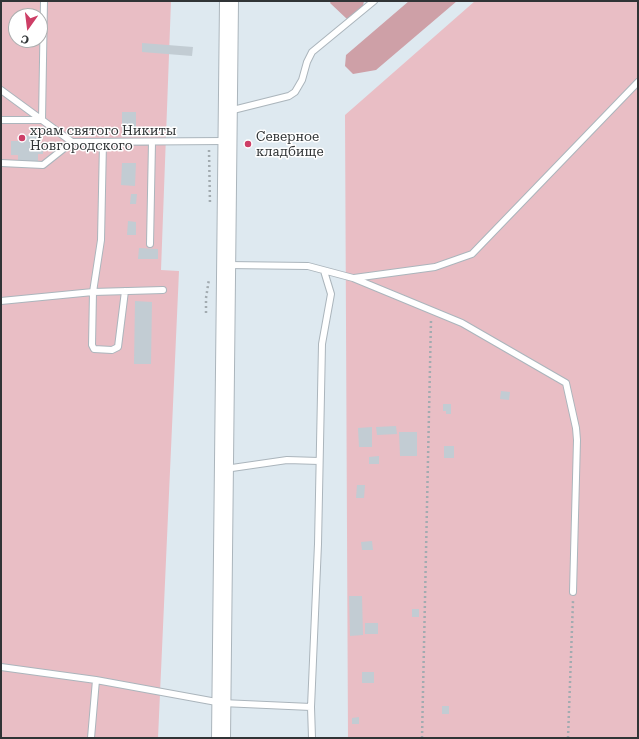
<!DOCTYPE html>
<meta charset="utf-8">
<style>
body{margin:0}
#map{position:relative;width:639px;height:739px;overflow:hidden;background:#dee9f0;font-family:"Roboto Serif",serif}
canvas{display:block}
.frame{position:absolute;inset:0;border:2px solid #303436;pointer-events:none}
.north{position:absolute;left:8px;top:8px;width:40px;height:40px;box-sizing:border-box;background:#fff;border:1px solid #acaeaf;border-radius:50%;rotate:194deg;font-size:11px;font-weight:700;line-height:16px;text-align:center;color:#303436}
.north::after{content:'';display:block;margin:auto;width:14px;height:18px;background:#cd3e66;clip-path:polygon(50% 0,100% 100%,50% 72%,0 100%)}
</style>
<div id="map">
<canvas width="639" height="739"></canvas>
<div class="frame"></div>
<div class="north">С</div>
</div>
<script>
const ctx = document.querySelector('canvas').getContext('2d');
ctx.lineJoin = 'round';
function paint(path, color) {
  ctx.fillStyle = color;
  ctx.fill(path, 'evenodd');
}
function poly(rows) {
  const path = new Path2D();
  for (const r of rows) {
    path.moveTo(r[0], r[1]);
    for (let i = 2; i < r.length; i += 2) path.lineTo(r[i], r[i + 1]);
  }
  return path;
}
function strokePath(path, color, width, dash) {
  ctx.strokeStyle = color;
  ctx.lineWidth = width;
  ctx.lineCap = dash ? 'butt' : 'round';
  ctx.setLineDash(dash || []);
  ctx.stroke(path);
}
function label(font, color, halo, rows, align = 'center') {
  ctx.font = font + ' "Roboto Serif",serif';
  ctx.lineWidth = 3;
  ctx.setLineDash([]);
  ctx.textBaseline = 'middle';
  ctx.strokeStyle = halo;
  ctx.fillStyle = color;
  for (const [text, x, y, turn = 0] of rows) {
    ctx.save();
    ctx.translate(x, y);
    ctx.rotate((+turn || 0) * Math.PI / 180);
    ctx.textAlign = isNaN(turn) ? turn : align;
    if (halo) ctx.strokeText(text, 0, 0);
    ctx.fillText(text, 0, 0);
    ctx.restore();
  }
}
paint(poly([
 [1,1,171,1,161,270,179,271,158,738,1,738],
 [16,16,40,16,40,40,16,40],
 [475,1,638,1,638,738,348,738,345,115]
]), '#e9bec5');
paint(poly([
 [331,1,364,1,361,16,348,20,330,3],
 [409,1,457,1,376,70,353,74,345,66,346,55]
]), '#cea0a7');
paint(poly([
 [142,43,193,47,192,56,142,52],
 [122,112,136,112,136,136,122,137],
 [18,135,39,136,39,146,43,146,43,154,38,154,38,163,18,162,18,155,11,155,11,141,18,141],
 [122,163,136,163,135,186,121,185],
 [131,194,137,194,136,204,130,204],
 [128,221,136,222,136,235,127,235],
 [139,248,158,249,158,259,138,259],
 [135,301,152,302,151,364,134,364],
 [501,391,510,392,509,400,500,399],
 [443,404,451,404,451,414,446,414,446,411,443,411],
 [396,426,397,434,377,435,376,427],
 [372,427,372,447,359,447,358,428],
 [399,432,417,432,417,456,400,456],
 [444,446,454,446,454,458,444,458],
 [379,456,379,464,369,464,369,457],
 [357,485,365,485,364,498,356,498],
 [372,541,373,550,362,550,361,542],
 [349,596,362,596,363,635,350,636],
 [412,609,419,609,419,617,412,617],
 [365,623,378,623,378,634,365,634],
 [362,672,374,672,374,683,362,683],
 [442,706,449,706,449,714,442,714],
 [359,717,359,724,352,724,352,718]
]), '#c2ccd3');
const service = poly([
 [1,90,42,120],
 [229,111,289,96,295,92,302,80,307,62,312,52,374,1],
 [1,120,42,120,72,142,225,141],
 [42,120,44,1],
 [103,142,101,240,93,292,92,345,94,349,112,350,118,347,125,291],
 [1,163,43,165,72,142],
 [150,244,152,142],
 [227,265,308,266,353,278,462,323,566,383,576,428,577,440,573,592],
 [354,278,435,267,472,254,638,82],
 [1,301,93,292,163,290],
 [225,469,287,460,319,461],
 [1,667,96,680,222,703,311,707],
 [91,738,96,680],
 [312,738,311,707,318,544,322,344,331,294,324,271]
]);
const secondary = poly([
 [221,738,229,1]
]);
strokePath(service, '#abb5bc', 8);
strokePath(secondary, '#abb5bc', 20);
strokePath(poly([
 [209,150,210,205],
 [206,313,206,298,209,279],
 [422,738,431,320],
 [568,738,573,601]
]), '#a2abb0', 2.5, [2, 3]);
strokePath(service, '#fff', 6);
strokePath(secondary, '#fff', 18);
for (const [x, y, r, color] of [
 [22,138,4,"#cd3e66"],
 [248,144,4,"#cd3e66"]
]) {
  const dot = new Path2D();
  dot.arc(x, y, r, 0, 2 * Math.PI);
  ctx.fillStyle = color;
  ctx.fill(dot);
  strokePath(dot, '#fff', 1.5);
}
label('13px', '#303436', '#fff', [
 ["храм святого Никиты",30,131],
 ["Новгородского",30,146],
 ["Северное",256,137],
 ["кладбище",256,152]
], 'left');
</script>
